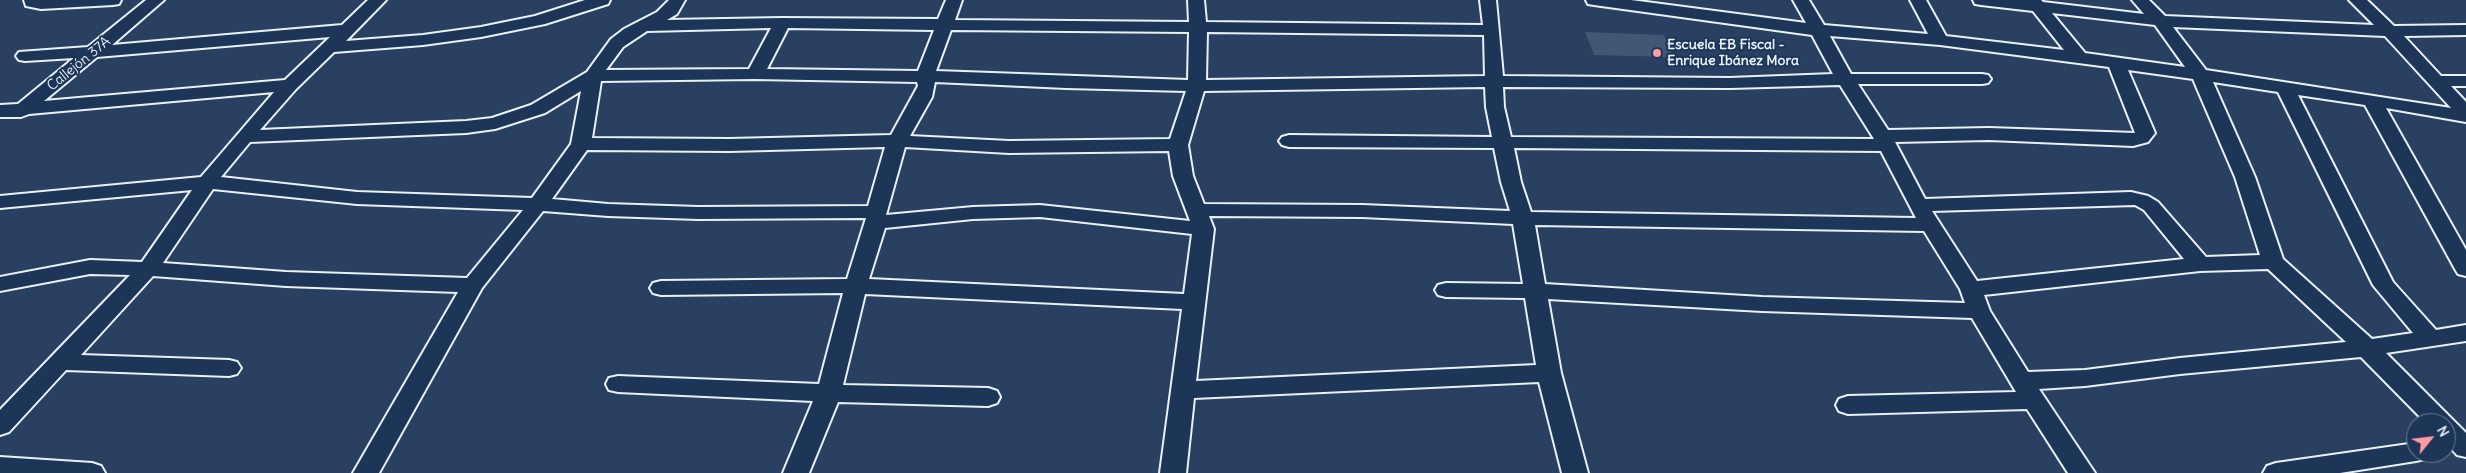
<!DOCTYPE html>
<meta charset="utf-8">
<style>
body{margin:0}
#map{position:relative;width:2466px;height:473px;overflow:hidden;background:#294061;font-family:Delius,sans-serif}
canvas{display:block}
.north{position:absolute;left:2406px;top:413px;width:50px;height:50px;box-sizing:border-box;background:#1d3557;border:1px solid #6e8097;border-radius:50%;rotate:61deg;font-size:14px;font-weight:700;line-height:20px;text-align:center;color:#e8f1f8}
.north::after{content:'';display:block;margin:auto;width:18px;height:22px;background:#ff9aa2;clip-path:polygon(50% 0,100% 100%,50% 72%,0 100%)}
</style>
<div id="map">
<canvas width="2466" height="473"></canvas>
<div class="north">N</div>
</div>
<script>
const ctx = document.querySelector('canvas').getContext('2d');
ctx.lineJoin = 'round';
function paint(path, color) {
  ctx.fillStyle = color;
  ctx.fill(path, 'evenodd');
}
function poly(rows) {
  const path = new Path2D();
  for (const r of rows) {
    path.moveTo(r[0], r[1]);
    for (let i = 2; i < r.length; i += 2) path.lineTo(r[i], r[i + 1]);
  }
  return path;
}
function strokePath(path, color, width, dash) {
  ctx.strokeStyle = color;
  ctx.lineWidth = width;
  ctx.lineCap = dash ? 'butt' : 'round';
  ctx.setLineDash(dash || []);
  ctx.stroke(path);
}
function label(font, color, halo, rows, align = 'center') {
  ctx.font = font + ' Delius,sans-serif';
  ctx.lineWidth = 4;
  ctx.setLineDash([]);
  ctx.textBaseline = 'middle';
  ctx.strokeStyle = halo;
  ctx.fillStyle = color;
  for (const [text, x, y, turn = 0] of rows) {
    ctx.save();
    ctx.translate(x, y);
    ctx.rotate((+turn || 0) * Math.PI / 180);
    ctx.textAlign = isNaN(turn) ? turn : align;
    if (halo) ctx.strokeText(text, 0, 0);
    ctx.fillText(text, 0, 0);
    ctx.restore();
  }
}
paint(poly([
 [1585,32,1664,35,1673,57,1594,55]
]), '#415774');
const street = poly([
 [24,0,121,0,119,4,113,5,41,9,26,6,24,0],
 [146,0,164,0,112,45,342,25,368,0,386,0,346,41,423,35,481,27,535,16,585,0,610,0,608,4,545,24,481,37,423,45,334,52,296,89,260,130,466,121,492,118,531,105,587,72,611,39,624,29,657,12,669,0,685,0,677,14,667,20,782,18,938,19,946,0,962,0,955,20,1189,22,1188,0,1204,0,1206,22,1483,25,1480,0,1496,0,1503,76,1730,78,1833,74,1812,35,1594,5,1588,4,1586,0,1631,0,1806,23,1793,0,1809,0,1824,25,1928,34,1910,0,1926,0,1946,36,2064,50,2033,11,1981,5,1975,4,1973,0,2041,0,2043,2,2144,14,2132,0,2149,0,2165,16,2374,25,2349,0,2367,0,2394,26,2466,25,2466,35,2404,36,2441,76,2466,76,2466,86,2451,86,2466,102,2466,122,2386,108,2466,250,2466,276,2458,274,2455,269,2365,105,2298,95,2393,282,2436,330,2466,325,2466,341,2386,353,2466,433,2466,457,2457,455,2446,443,2446,423,2426,423,2361,357,2180,374,2085,386,2039,389,2095,473,2068,473,2027,409,1848,414,1839,411,1836,405,1839,399,1848,396,2016,392,1972,318,1762,311,1548,299,1561,373,1588,473,1562,473,1539,382,1194,398,1186,473,1160,473,1182,309,865,294,843,385,988,388,997,391,1000,397,997,403,988,406,838,402,809,473,783,473,813,401,618,392,609,390,606,384,609,378,618,376,819,384,843,293,661,295,653,293,650,288,653,283,661,281,847,279,866,218,698,219,608,216,543,211,482,288,379,473,353,473,458,292,286,286,153,276,81,355,229,360,237,362,241,368,237,374,229,376,66,370,9,432,0,435,0,410,130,275,90,274,0,291,0,277,90,260,142,262,192,190,0,208,0,196,201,177,274,92,29,114,21,117,0,117,0,105,18,104,74,58,25,61,19,60,16,56,19,52,88,47,146,0],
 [2052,13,2155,25,2185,67,2085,53,2052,13],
 [2173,27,2385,36,2451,108,2206,70,2173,27],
 [771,28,749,69,606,70,623,47,647,31,771,28],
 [788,28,934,30,918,71,767,69,788,28],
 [951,30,1189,32,1188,80,936,71,951,30],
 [1207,32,1484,35,1485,76,1206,80,1207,32],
 [1830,36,1940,45,2109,67,2135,133,1989,128,1888,130,1858,84,1982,84,1988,83,1991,79,1988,75,1982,74,1851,74,1830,36],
 [330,37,285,80,44,101,97,57,330,37],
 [2128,70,2193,79,2235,177,2260,255,2206,257,2158,202,2148,196,2131,192,1925,199,1895,142,1989,140,2133,146,2148,142,2155,133,2128,70],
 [755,79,917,82,918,86,891,135,730,139,592,138,601,81,755,79],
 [935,82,1066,88,1186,91,1170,139,1009,141,910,136,932,97,935,82],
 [2213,82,2278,92,2373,285,2413,333,2372,339,2283,259,2255,177,2213,82],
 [1840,85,1874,139,1511,137,1504,107,1503,87,1730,88,1840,85],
 [1485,87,1486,107,1492,137,1289,135,1282,137,1279,141,1282,145,1289,147,1494,148,1501,182,1510,211,1362,205,1204,204,1193,176,1188,145,1204,91,1485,87],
 [581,91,571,144,532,198,357,192,221,177,250,142,466,133,495,129,545,113,581,91],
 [885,147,868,206,698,207,608,204,552,199,587,150,730,151,885,147],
 [905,147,1009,153,1169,151,1173,176,1190,221,1040,205,973,207,886,215,905,147],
 [1514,148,1881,151,1916,218,1531,212,1521,182,1514,148],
 [213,189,357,204,523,210,467,278,286,272,163,263,213,189],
 [2135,205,2144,210,2184,259,1977,281,1932,211,2135,205],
 [1209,216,1362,217,1513,224,1523,284,1446,283,1438,285,1435,290,1438,295,1446,297,1525,298,1536,365,1196,381,1214,229,1209,216],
 [1040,217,1192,234,1184,294,869,279,885,228,973,219,1040,217],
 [1535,225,1924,231,1960,289,1965,303,1762,297,1545,284,1535,225],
 [2268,269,2346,342,2180,358,2085,370,2028,372,1990,311,1984,295,2200,271,2268,269],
 [2416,443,2416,453,2428,453,2425,459,2416,461,2340,473,2263,473,2267,466,2276,463,2416,443],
 [0,457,92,463,101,466,105,473,0,473,0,457]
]);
strokePath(street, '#e8f1f8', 4);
paint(street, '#1d3557');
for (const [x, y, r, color] of [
 [1657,53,5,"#ff9aa2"]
]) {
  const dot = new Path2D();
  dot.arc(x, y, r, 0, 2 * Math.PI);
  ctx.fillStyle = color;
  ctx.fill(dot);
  strokePath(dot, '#1d3557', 2);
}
label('bold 14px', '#e8f1f8', '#1d3557', [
 ["Escuela EB Fiscal -",1667,45],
 ["Enrique Ibánez Mora",1667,61]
], 'left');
label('14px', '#e8f1f8', '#1d3557', [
 ["Callejón 37A",79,64,-39]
]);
</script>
